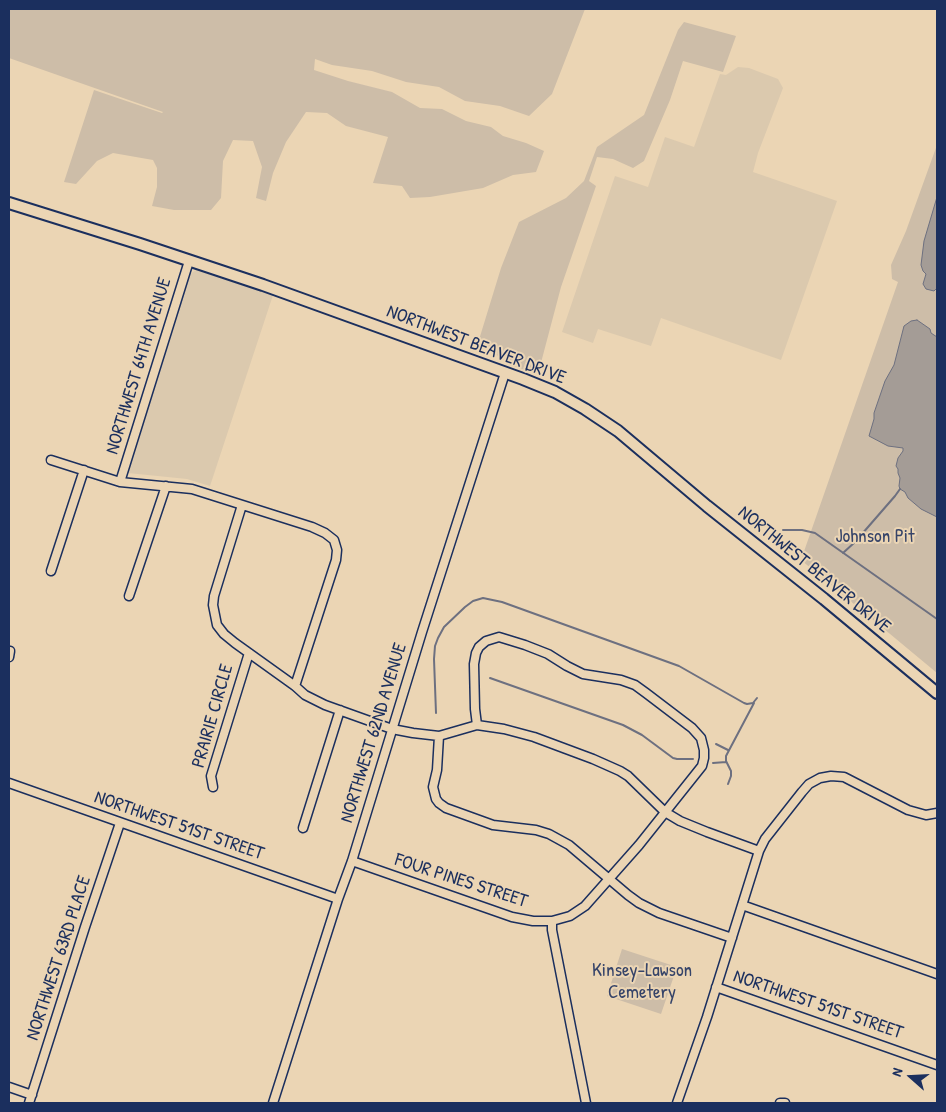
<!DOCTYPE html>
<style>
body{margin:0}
#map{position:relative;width:946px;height:1112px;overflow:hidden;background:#ebd5b4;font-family:"Patrick Hand",sans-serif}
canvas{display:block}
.frame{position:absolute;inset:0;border:10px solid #1b2f5e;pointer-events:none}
.north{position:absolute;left:886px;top:1052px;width:50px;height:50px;-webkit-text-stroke:4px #ebd5b4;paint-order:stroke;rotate:289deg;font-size:14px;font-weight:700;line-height:20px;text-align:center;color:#1b2f5e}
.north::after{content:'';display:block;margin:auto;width:18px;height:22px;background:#1b2f5e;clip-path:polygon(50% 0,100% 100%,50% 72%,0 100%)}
</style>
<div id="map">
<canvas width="946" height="1112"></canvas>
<div class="frame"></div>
<div class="north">N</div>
</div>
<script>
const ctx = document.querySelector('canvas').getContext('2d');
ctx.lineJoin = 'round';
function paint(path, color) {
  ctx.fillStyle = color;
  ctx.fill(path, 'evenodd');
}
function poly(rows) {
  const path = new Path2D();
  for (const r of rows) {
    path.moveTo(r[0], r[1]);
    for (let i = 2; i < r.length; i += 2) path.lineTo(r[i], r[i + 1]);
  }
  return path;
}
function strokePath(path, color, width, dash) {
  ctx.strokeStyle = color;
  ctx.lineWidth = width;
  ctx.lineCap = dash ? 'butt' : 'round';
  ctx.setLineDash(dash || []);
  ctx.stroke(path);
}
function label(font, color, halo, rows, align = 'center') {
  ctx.font = font + ' "Patrick Hand",sans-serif';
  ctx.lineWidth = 4;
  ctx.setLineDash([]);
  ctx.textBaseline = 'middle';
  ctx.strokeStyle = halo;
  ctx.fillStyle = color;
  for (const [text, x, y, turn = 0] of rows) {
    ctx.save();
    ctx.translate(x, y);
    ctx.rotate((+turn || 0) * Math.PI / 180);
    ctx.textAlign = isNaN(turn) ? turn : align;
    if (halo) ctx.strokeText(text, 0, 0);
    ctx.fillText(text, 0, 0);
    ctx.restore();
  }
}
paint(poly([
 [738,67,749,68,778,79,783,88,758,153,753,172,837,201,781,360,661,318,651,346,598,329,593,343,562,332,615,176,648,187,665,137,694,147,720,74,726,75],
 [196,270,273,295,210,486,187,479,128,473,190,274]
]), '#dbc9ae');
paint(poly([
 [9,9,585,9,552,94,529,116,500,106,465,101,439,87,406,82,372,71,332,65,315,59,314,70,348,81,392,92,420,108,442,109,466,121,491,127,503,136,526,143,544,151,536,172,513,175,483,188,430,197,410,198,402,186,373,183,388,137,346,126,327,113,306,112,286,142,273,173,266,201,256,198,262,167,253,141,233,140,223,161,221,198,211,210,174,210,152,206,157,187,157,168,153,160,113,153,97,161,76,184,64,182,94,90,147,108,162,113,163,112,9,58],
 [684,22,736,36,723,72,683,61,670,100,644,161,633,168,613,159,597,157,589,181,596,186,561,287,538,374,510,365,490,350,478,343,501,268,519,222,566,198,584,181,597,147,644,115,678,30],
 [937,145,937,673,801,560,898,282,892,279,891,265,906,231],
 [622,949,677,967,661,1014,607,996]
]), '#cdbda8');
const water = poly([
 [937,197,937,288,934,291,926,289,923,284,926,274,923,271,921,265,924,241,937,197],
 [917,320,930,329,931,333,937,337,937,517,921,509,908,498,905,492,900,489,899,486,900,478,898,473,898,469,896,466,898,458,903,451,903,448,888,446,869,436,874,419,874,413,885,381,894,365,904,326,911,321,917,320]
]);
paint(water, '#a49c96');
strokePath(water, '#6d7080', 1);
strokePath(poly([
 [783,530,802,530,815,533,937,619],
 [843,553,855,542,895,496,900,489],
 [490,678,623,725,642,735,673,758,677,759,693,759],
 [436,713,434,659,435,646,438,638,444,627,465,607,473,601,483,598,502,602,679,666,744,703,747,704,753,703,757,698],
 [716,744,728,750],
 [713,763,726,762],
 [728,784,731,776,731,771,726,761,726,756,754,703]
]), '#6d7080', 2);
const minor = poly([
 [51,460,120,482,192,489,312,527,325,533,334,540,337,550,336,560,295,686],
 [120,482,189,261],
 [242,505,214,596,213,605,217,625,224,634,235,643,295,686,305,695,325,705,392,729,413,733,439,736,477,725,504,729,534,737,593,759,620,771,628,776,665,812,680,821,707,832,759,851],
 [51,571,84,470],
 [129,596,166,486],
 [9,657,10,651],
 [439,736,437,770,433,787,436,799,439,803,446,808,493,825,536,830,549,834,569,845,628,895,639,903,659,913,732,938],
 [9,783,338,899],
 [213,787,211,776,249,653],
 [303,828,340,710],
 [352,861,512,917,533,921,552,921,570,916,585,906,639,845,702,766,704,758,704,750,701,738,692,728,646,693,635,685,621,680,583,674,567,666,548,654,525,645,499,637,486,641,479,647,476,653,474,664,475,709,477,725],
 [742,905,937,974],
 [552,921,552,930,586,1103],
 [716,987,937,1065],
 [9,1087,32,1095],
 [29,1103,85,927,120,823],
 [273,1103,338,899,352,861,422,632,505,373],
 [677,1103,707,1017,759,851,765,839,802,792,809,784,820,778,831,776,844,777,908,810,926,815,937,813],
 [780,1103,785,1103]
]);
const major = poly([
 [9,203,140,244,263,285,523,379,555,392,585,409,618,431,707,506,824,599,937,693]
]);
strokePath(minor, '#1b2f5e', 11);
strokePath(major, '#1b2f5e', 14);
strokePath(minor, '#ebd5b4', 8);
strokePath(major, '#ebd5b4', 10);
label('19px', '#1b2f5e', '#ebd5b4', [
 ["NORTHWEST BEAVER DRIVE",476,345,21],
 ["NORTHWEST 64TH AVENUE",139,366,-73],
 ["NORTHWEST BEAVER DRIVE",814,570,39],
 ["PRAIRIE CIRCLE",213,716,-74],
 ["NORTHWEST 62ND AVENUE",374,733,-73],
 ["NORTHWEST 51ST STREET",179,826,19],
 ["FOUR PINES STREET",461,881,18],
 ["NORTHWEST 63RD PLACE",59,958,-72],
 ["NORTHWEST 51ST STREET",818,1005,19]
]);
label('19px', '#364469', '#ebd5b4', [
 ["Johnson Pit",875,537],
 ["Kinsey-Lawson",642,971],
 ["Cemetery",642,993]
]);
</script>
